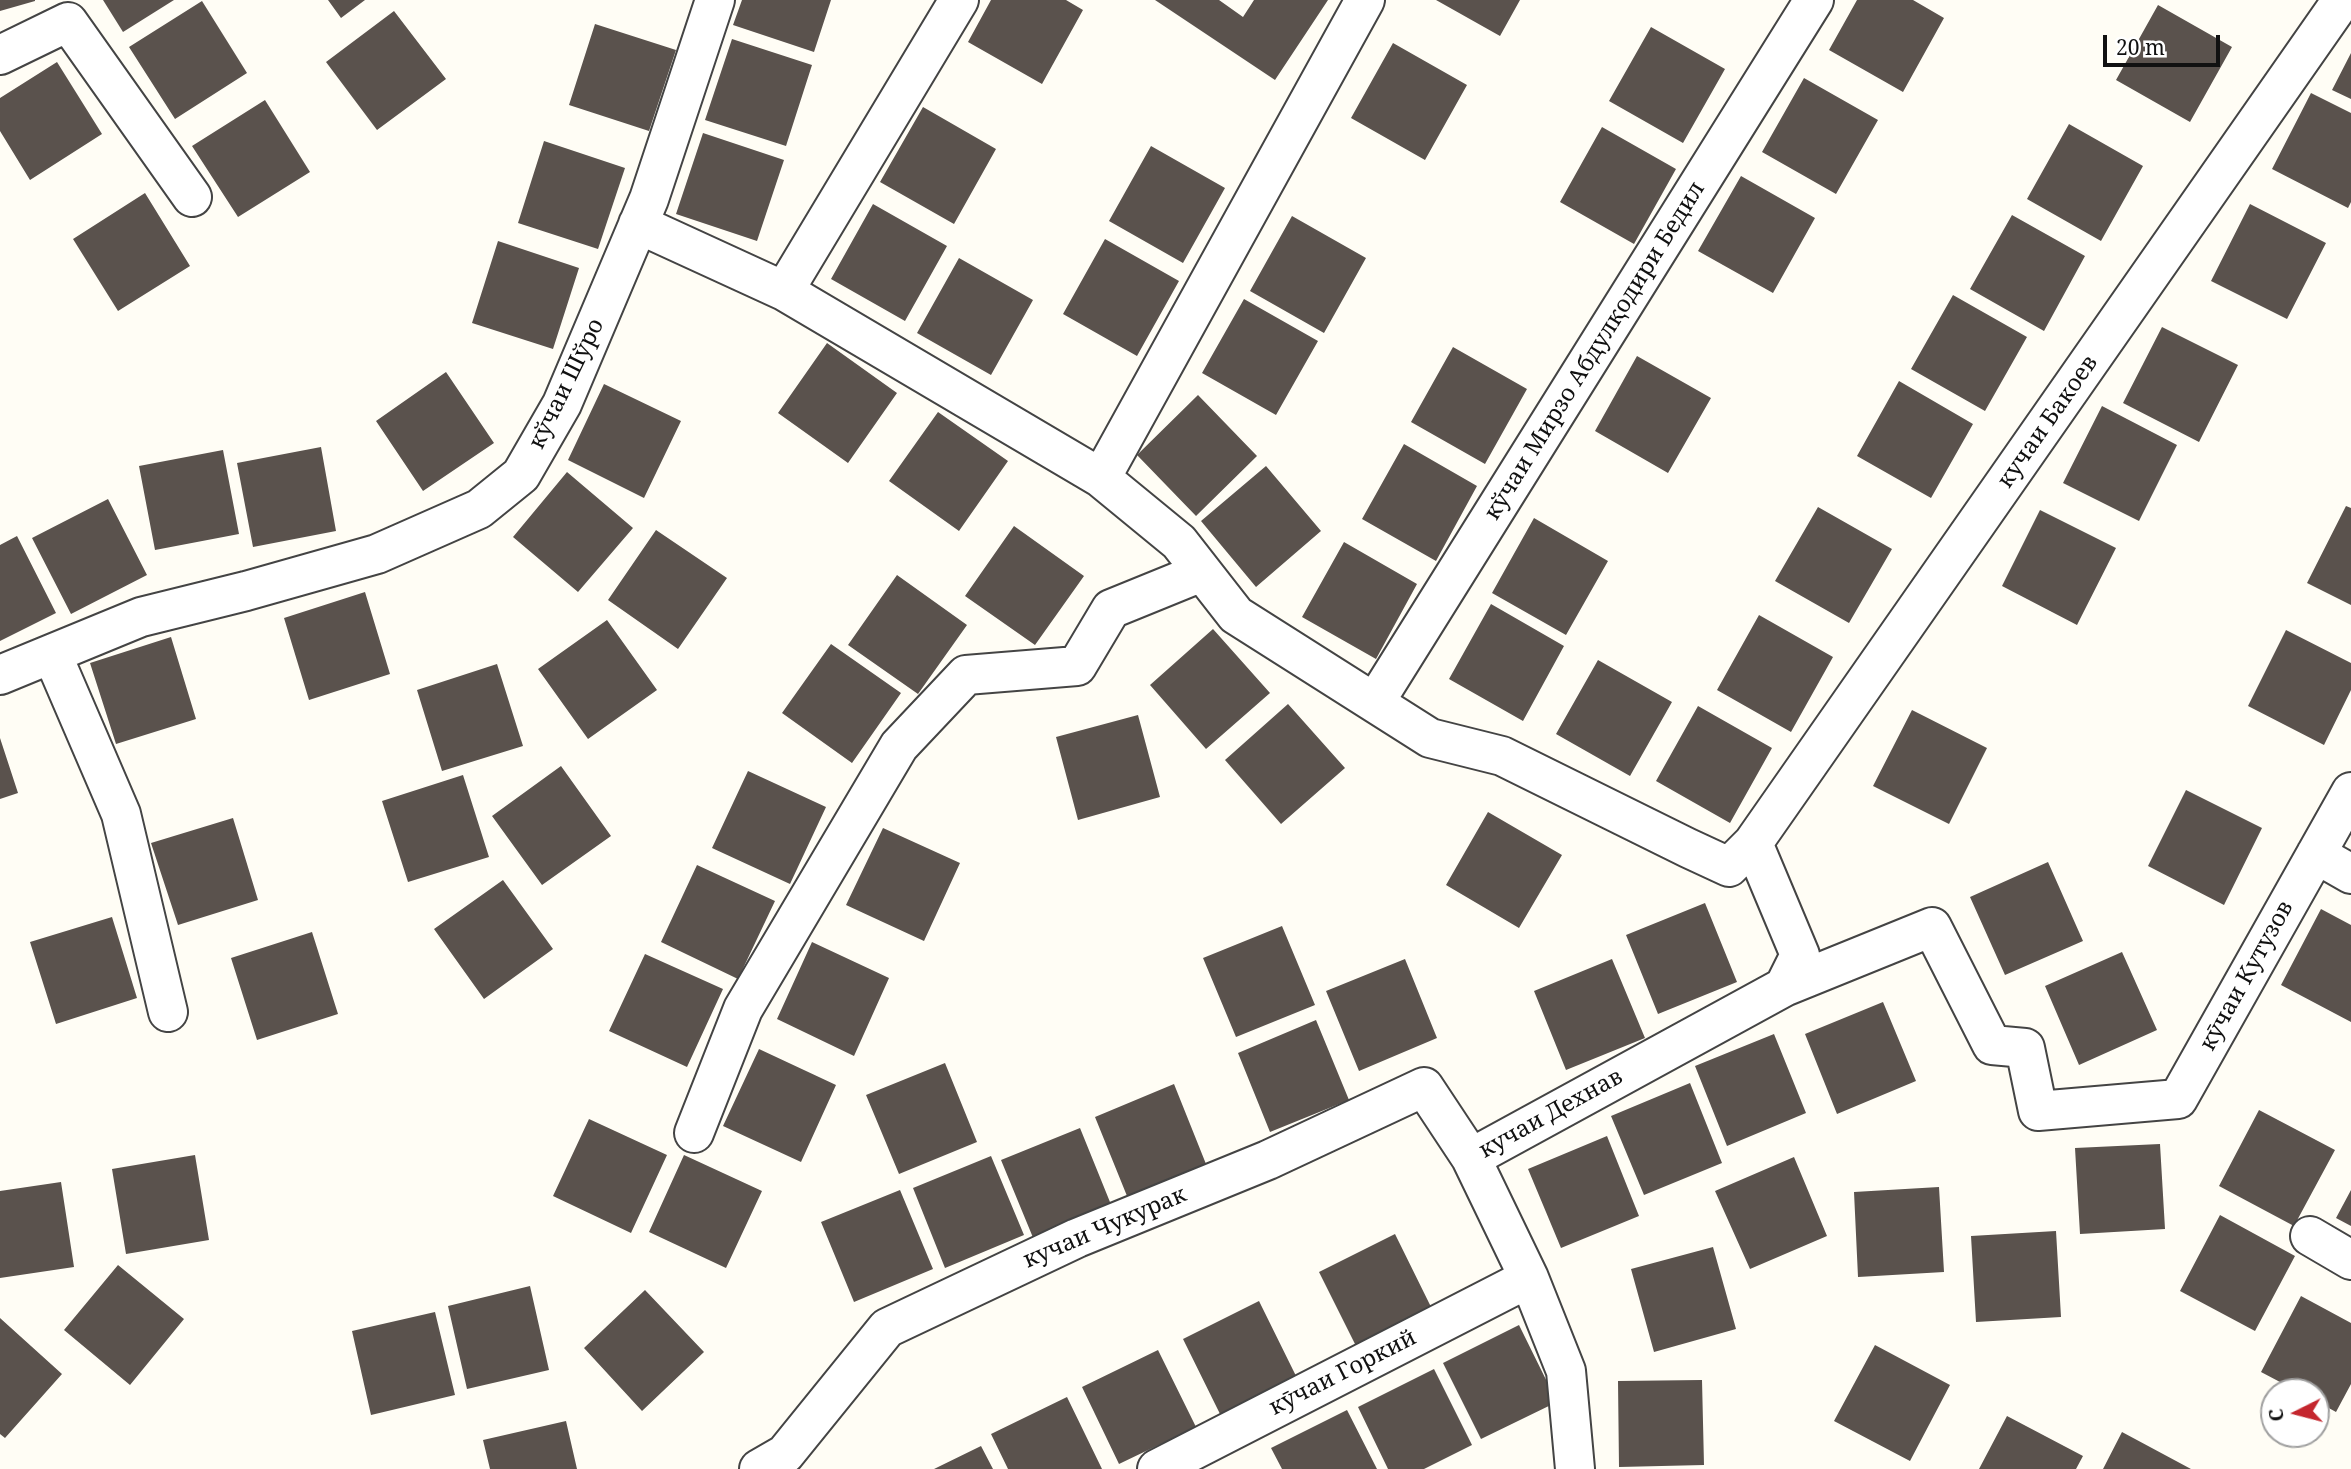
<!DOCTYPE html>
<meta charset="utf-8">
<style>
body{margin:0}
#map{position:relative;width:2351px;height:1469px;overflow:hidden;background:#fffdf5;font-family:"Noto Serif",serif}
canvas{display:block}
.north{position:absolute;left:2260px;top:1378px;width:70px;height:70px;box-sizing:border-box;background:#fff;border:2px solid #a0a0a0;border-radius:50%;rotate:264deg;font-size:19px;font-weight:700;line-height:28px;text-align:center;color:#111}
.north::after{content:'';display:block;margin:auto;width:24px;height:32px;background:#c4262e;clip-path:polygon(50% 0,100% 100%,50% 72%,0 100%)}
.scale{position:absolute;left:2103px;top:35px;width:117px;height:32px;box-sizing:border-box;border:4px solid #111;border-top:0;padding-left:9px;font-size:21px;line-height:24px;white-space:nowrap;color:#111;-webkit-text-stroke:5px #fff;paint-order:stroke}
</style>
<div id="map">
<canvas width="2351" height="1469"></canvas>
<div class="north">С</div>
<div class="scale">20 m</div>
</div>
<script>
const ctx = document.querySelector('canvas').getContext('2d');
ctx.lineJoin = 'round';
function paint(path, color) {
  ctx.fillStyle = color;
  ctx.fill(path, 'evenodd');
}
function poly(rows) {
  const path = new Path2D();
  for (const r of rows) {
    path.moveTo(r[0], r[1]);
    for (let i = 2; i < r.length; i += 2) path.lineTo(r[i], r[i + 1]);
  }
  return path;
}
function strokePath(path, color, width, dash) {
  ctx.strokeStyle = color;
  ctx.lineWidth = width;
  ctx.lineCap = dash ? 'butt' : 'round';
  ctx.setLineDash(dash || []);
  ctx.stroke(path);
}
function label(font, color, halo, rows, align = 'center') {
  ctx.font = font + ' "Noto Serif",serif';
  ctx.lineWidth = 7;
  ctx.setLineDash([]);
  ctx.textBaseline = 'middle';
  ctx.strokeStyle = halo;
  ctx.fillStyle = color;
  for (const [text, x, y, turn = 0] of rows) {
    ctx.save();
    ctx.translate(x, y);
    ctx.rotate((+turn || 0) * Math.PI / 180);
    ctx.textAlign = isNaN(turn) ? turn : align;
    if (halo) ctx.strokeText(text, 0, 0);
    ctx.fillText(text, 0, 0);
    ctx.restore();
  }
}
paint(poly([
 [0,0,35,0,35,1,0,11],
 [103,0,174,0,123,32],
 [328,0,365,0,341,18],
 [742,0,831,0,814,52,733,25],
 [991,0,1066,0,1083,10,1042,84,968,42],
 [1155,0,1219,0,1243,17,1254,0,1328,0,1275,80],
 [1436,0,1520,0,1500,36],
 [1857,0,1913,0,1944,18,1903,92,1829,50],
 [202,1,247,73,175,119,129,47],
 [2158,5,2232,47,2190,122,2116,80],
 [394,11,446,79,377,130,326,62],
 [595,24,676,50,649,131,569,105],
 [1651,27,1725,69,1683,143,1609,101],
 [732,39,812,65,786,146,705,120],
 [1393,43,1467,85,1425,160,1351,118],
 [2351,53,2351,99,2332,90],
 [57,62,102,134,30,180,0,131,0,98],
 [1804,78,1878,120,1836,194,1762,152],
 [2311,93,2351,113,2351,202,2348,208,2272,169],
 [265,100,310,172,238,217,192,146],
 [923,107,996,149,954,224,880,182],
 [2069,124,2143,166,2101,241,2027,199],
 [1602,127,1676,169,1634,244,1560,202],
 [703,133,784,160,757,241,676,214],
 [544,141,625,168,598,249,518,223],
 [1151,146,1225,188,1183,263,1109,221],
 [1741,176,1815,218,1773,293,1698,251],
 [145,193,190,266,118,311,73,239],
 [873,204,947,246,905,321,831,279],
 [2250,204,2326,243,2287,319,2211,281],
 [2012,215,2085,256,2044,331,1970,289],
 [1292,216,1366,258,1324,333,1250,291],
 [1105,239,1179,281,1137,356,1063,314],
 [498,241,579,268,553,349,472,323],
 [959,258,1033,300,991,375,917,333],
 [1953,295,2027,337,1985,411,1911,369],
 [1244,299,1318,341,1276,415,1202,373],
 [2162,327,2238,365,2199,442,2123,403],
 [827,343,897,393,848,463,778,413],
 [1453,347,1527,389,1485,464,1411,422],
 [1637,356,1711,398,1668,473,1595,431],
 [446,372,494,443,423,491,376,421],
 [1899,381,1973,424,1931,498,1857,456],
 [604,384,681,421,644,498,568,460],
 [1198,395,1257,456,1196,516,1137,455],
 [2102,406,2177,445,2139,521,2063,483],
 [938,412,1008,461,959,531,889,481],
 [1404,444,1477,486,1436,561,1362,519],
 [321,447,336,531,253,547,237,463],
 [223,450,239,534,155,550,139,466],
 [1266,466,1321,531,1256,587,1201,521],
 [567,472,633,528,578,592,513,537],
 [108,499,147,575,71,614,32,538],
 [2346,506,2351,508,2351,605,2307,583],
 [1818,507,1892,549,1849,623,1775,581],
 [2040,510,2116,548,2077,625,2002,586],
 [1534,518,1608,561,1566,635,1492,593],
 [1014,526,1084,576,1035,645,965,596],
 [656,530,727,578,678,649,608,600],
 [17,536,56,613,0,641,0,545],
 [1344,542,1417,584,1376,659,1302,617],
 [897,575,967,625,918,694,848,645],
 [365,592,390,674,309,700,284,618],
 [1491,604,1564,646,1523,721,1449,679],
 [1759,615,1833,657,1791,732,1717,690],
 [607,620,657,690,588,739,538,669],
 [1213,629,1270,693,1206,749,1150,685],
 [2286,630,2351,663,2351,690,2324,745,2248,706],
 [171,637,196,719,116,744,90,663],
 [831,644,901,693,852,763,782,713],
 [1598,660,1672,702,1630,776,1556,734],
 [497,664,523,746,442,771,417,690],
 [1288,704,1345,768,1281,824,1225,760],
 [1698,706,1772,748,1730,823,1656,781],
 [1912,710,1987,748,1949,824,1873,786],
 [1138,715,1160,797,1078,820,1056,737],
 [0,738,18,793,0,799],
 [561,766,611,836,542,885,492,816],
 [748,771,826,807,790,884,712,848],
 [463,775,489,857,408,882,382,801],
 [2186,790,2262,828,2224,905,2148,866],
 [1488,812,1562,855,1519,928,1446,885],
 [233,818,258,900,178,925,151,843],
 [883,828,960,863,924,941,846,905],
 [2048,862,2083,941,2005,975,1970,897],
 [697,865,775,901,738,979,661,942],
 [503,880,553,949,484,999,434,929],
 [1705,903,1737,982,1658,1014,1626,935],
 [2321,909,2351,925,2351,1022,2281,985],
 [112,917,137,998,56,1024,30,942],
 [1282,926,1315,1005,1236,1037,1203,958],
 [312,932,338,1014,257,1040,231,958],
 [812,942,889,978,854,1056,777,1019],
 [2122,952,2157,1030,2079,1065,2045,986],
 [645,954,723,989,687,1067,609,1031],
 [1405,959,1437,1038,1359,1071,1326,991],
 [1612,959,1645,1038,1566,1070,1534,991],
 [1883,1002,1916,1081,1837,1114,1805,1034],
 [1316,1020,1349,1100,1270,1132,1238,1053],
 [1774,1034,1806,1113,1727,1146,1695,1066],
 [759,1049,836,1085,801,1162,723,1126],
 [945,1063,977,1142,899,1174,866,1095],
 [1690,1083,1722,1163,1644,1195,1611,1116],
 [1174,1084,1206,1164,1127,1196,1095,1117],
 [2259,1110,2335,1150,2294,1226,2219,1186],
 [589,1119,667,1155,631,1233,553,1196],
 [1080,1128,1112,1207,1034,1240,1001,1160],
 [1607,1136,1639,1216,1561,1248,1528,1169],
 [2160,1144,2165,1229,2080,1234,2075,1148],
 [195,1155,209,1240,126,1254,112,1169],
 [684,1155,762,1191,726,1268,649,1232],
 [991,1156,1024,1235,945,1268,913,1188],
 [1794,1157,1827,1236,1750,1269,1715,1191],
 [61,1182,74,1267,0,1278,0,1191],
 [1939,1187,1944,1272,1858,1277,1854,1192],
 [900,1190,933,1269,854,1302,821,1222],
 [2351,1190,2351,1226,2336,1218],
 [2220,1215,2295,1256,2255,1331,2180,1291],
 [2056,1231,2061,1317,1976,1322,1971,1236],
 [1395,1234,1433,1311,1357,1348,1319,1272],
 [1713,1247,1736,1329,1654,1352,1631,1269],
 [118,1265,184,1319,130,1385,64,1330],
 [530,1286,549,1370,467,1389,448,1306],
 [645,1290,704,1352,642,1411,584,1348],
 [2301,1296,2351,1323,2351,1384,2336,1412,2316,1401,2316,1392,2299,1392,2261,1372],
 [1259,1301,1297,1378,1221,1416,1183,1339],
 [435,1312,455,1395,371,1415,352,1331],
 [0,1318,62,1374,5,1438,0,1434],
 [1519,1325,1557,1402,1481,1439,1443,1363],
 [1875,1345,1950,1385,1910,1461,1834,1421],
 [1158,1350,1196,1427,1119,1464,1082,1387],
 [1434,1369,1472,1445,1424,1469,1388,1469,1358,1407],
 [1702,1380,1704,1465,1619,1467,1618,1381],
 [1067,1397,1102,1469,1008,1469,991,1434],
 [1347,1410,1377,1469,1282,1469,1271,1448],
 [2007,1416,2083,1456,2076,1469,1979,1469],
 [566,1421,577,1469,490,1469,483,1440],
 [2122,1432,2191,1469,2103,1469],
 [981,1446,993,1469,934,1469]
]), '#5a524d');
const minor = poly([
 [0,55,68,22,192,197],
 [638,224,784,291,1101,478,1179,542,1236,615,1430,738,1502,756,1688,848,1729,867,1753,843,2342,0],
 [784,291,959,0],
 [1101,478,1365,0],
 [52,654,121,814,168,1012],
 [0,675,141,617,246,591,377,554,479,509,521,475,562,404,649,199,715,0],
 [1375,702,1814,0],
 [2316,854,2351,874],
 [1784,987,1932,927,1992,1045,2025,1048,2038,1111,2178,1099,2351,792],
 [694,1133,743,1009,899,746,966,675,1077,666,1111,609,1202,572],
 [2310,1236,2351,1260],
 [759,1469,785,1454,887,1328,1077,1238,1268,1160,1424,1087,1471,1158],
 [1157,1469,1529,1278],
 [1575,1469,1566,1371,1529,1278,1471,1158,1784,987,1800,955,1753,843]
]);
strokePath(minor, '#444', 42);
strokePath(minor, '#fff', 38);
label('23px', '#111', '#fff', [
 ["кўчаи Мирзо Абдулқодири Бедил",1595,351,-58],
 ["кўчаи Шўро",567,384,-64],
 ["кучаи Бакоев",2048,422,-55],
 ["кӯчаи Кутузов",2247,976,-61],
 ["кучаи Дехнав",1551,1114,-29],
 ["кучаи Чукурак",1105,1228,-23],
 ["кӯчаи Горкий",1343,1373,-27]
]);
</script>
